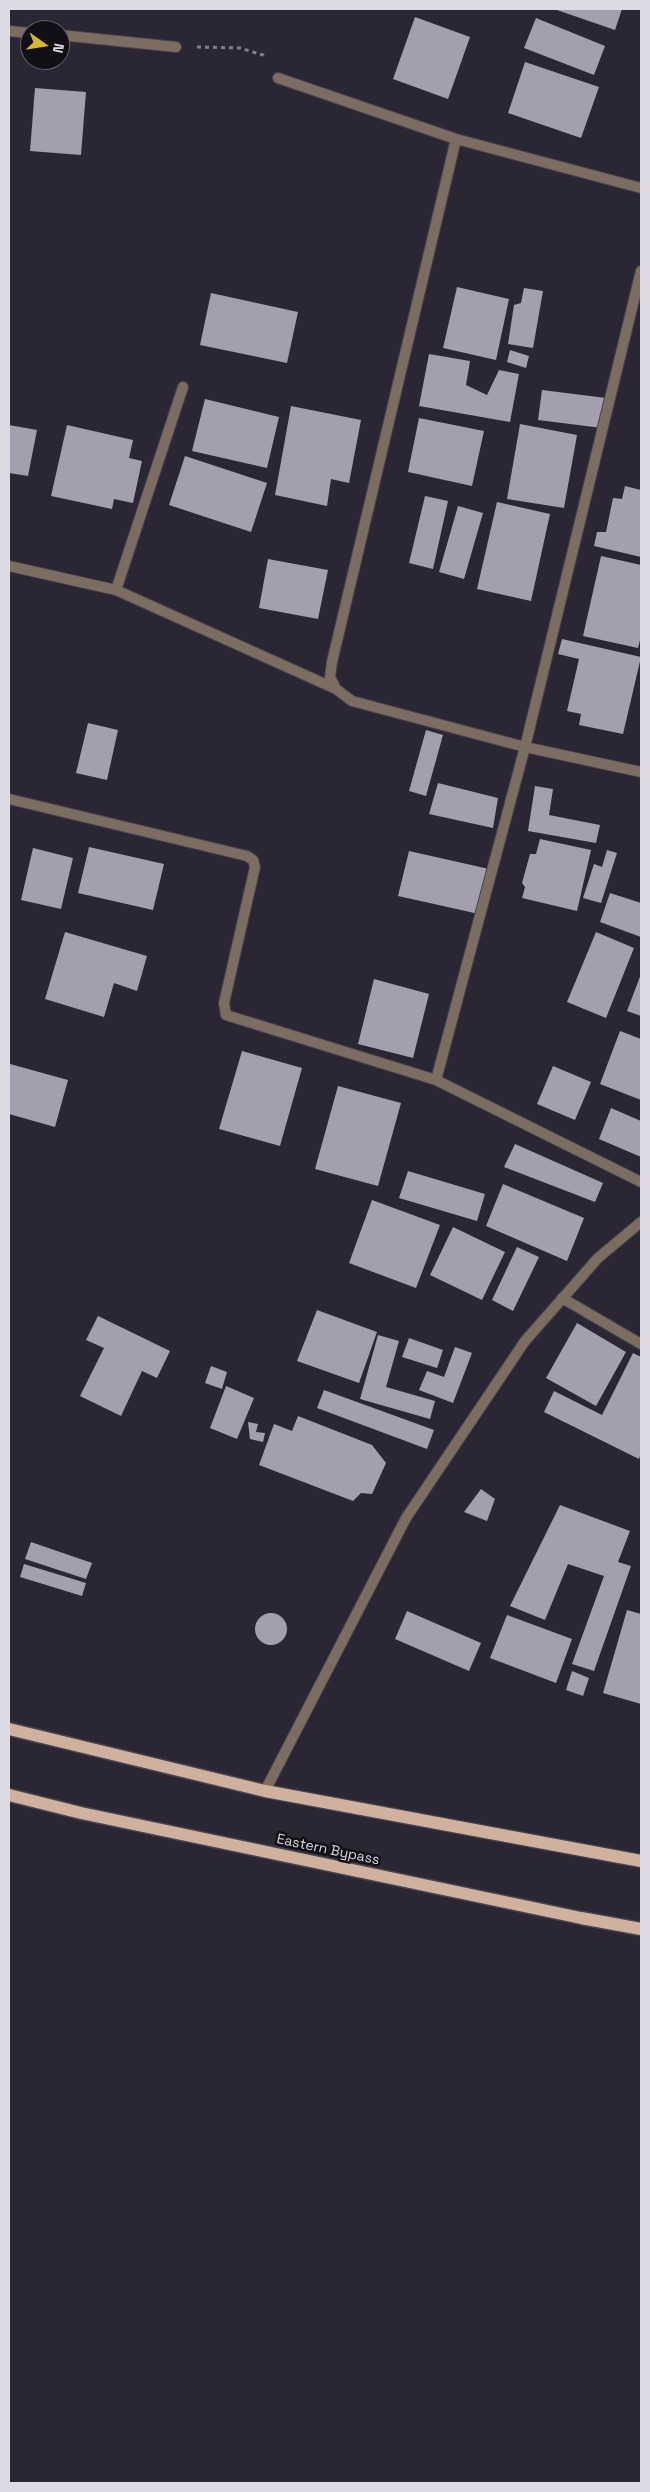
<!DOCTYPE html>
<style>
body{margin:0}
#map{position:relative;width:650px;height:2492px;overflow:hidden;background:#2a2633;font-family:"Space Grotesk",sans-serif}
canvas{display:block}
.frame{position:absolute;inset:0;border:10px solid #dddae3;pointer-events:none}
.north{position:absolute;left:20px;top:20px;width:50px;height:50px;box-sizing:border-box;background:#121016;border:1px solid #636168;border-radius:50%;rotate:103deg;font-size:14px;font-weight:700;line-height:20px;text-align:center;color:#dddae3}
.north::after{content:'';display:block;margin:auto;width:18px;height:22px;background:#d3b635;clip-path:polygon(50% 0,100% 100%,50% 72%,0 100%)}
</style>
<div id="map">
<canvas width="650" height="2492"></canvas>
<div class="frame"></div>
<div class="north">N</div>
</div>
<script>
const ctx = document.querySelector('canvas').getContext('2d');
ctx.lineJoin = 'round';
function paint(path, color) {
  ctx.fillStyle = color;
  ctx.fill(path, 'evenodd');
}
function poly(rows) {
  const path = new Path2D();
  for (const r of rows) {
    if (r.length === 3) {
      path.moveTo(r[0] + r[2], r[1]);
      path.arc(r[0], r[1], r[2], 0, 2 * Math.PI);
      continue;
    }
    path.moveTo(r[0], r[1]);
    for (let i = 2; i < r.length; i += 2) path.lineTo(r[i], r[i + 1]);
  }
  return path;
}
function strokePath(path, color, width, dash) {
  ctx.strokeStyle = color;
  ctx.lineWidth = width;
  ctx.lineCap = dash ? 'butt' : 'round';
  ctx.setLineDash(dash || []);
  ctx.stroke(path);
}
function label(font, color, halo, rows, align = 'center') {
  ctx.font = font + ' "Space Grotesk",sans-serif';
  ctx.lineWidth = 5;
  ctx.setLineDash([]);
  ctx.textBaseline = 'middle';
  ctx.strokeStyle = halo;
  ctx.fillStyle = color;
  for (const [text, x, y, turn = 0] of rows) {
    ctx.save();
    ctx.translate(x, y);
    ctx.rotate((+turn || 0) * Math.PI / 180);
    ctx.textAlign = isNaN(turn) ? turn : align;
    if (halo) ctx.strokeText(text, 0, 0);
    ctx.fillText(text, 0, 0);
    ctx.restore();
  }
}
paint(poly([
 [554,9,622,9,615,30],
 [415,17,470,37,448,99,393,79],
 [536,18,605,46,594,75,524,48],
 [525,62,599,87,581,138,508,113],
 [35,88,86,92,81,155,30,151],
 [457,287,509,299,496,360,443,348],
 [524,288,543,291,533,348,508,344,514,305,521,303],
 [211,293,298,312,287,363,200,345],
 [510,350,529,356,526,368,507,362],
 [429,354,470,361,466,385,487,395,499,370,519,374,510,422,419,406],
 [542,390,606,398,602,428,538,420],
 [205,399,279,417,267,468,192,451],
 [291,406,361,420,349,483,331,479,327,506,275,495],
 [419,418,484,431,472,486,408,472],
 [520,424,577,435,564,508,507,499],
 [9,425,37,430,28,476,9,473],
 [67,425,133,440,129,458,142,461,133,503,114,499,112,509,51,496],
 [185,456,267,483,251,532,169,505],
 [625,486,641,490,641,557,594,546,597,532,606,532,613,498,622,499],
 [425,496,448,501,433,569,409,563],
 [497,502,550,514,531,601,477,589],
 [458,506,483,513,464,579,439,572],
 [601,556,641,565,641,636,638,648,583,636],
 [268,559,328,570,318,619,259,608],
 [562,639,641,657,623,734,579,725,581,714,567,711,579,659,558,654],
 [88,723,118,730,107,780,76,773],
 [426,730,443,735,426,796,409,791],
 [438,783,498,798,493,828,429,814],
 [535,786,553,789,549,815,600,825,596,843,528,831],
 [540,839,591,850,577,911,522,898,525,887,522,883,530,854,536,854],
 [89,847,164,864,153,910,78,893],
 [33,848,73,858,61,909,21,900],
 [607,850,617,853,601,903,583,898,594,864,602,867],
 [409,851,489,869,479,914,398,896],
 [610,893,641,903,641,937,600,922],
 [65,932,147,956,137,991,114,983,104,1017,45,999],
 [596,932,634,948,606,1018,567,1002],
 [641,974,641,1016,627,1011],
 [374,979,429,994,413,1058,358,1044],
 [620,1031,641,1039,641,1100,600,1084],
 [242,1051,302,1068,280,1146,219,1129],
 [10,1064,68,1080,55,1127,9,1114],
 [553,1066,591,1082,575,1120,537,1104],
 [338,1086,401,1103,378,1186,315,1169],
 [611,1108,641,1121,641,1157,599,1139],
 [515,1144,603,1183,595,1202,504,1167],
 [408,1171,485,1194,477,1221,399,1198],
 [503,1184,584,1218,567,1261,486,1226],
 [372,1200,440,1225,416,1288,349,1263],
 [453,1227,505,1252,482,1300,430,1275],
 [517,1247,539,1257,513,1311,492,1300],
 [317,1310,377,1332,359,1383,297,1361],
 [98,1316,170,1351,157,1378,142,1371,121,1416,80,1396,104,1348,86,1340],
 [577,1323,626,1352,596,1406,546,1378],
 [378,1335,399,1341,386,1387,435,1401,430,1419,360,1399],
 [409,1338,443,1350,437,1368,402,1357],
 [455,1347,472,1353,453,1403,419,1390,427,1371,444,1377],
 [633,1353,641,1357,641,1453,639,1459,544,1412,554,1391,602,1415],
 [211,1366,227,1372,222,1389,205,1383],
 [226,1386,254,1398,237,1439,210,1428],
 [324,1390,434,1430,427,1449,317,1408],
 [298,1416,372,1445,386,1463,372,1494,361,1493,353,1501,259,1465,274,1424,292,1431],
 [248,1422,258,1424,256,1432,265,1433,263,1442,250,1439],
 [481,1489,495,1499,487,1521,464,1512],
 [560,1505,630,1531,618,1562,631,1566,594,1671,572,1664,604,1576,568,1564,545,1620,510,1606],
 [31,1542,92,1563,86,1579,25,1559],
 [24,1564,86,1583,82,1596,20,1577],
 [627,1610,641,1614,641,1704,603,1693],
 [407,1611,481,1643,469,1671,395,1639],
 [271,1629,16],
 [507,1615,572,1639,556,1683,490,1658],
 [572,1671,589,1678,583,1696,566,1690]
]), '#a49faf');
const minor = poly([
 [9,31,30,33],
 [60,35,176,47],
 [278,78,456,139,641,188],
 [183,387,116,590,336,689,352,701,525,747,641,772],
 [9,566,116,590],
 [336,689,330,677,332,662,456,139],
 [9,799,247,856,253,860,255,867,224,1003,226,1015,436,1080,641,1182],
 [436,1080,525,747,641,271],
 [562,1298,641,1344],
 [265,1791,406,1518,525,1341,598,1258,641,1222]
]);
const primary = poly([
 [9,1729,265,1791,641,1861],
 [9,1795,81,1813,581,1918,641,1929]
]);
strokePath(minor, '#47434f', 12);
strokePath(primary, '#47434f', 15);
strokePath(poly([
 [197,47,240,48,263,55,266,58]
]), '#83808b', 3, [4, 4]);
strokePath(minor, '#7c6d63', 10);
strokePath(primary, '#d0b19e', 12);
label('14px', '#dddae3', '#121016', [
 ["Eastern Bypass",328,1850,12]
]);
</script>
